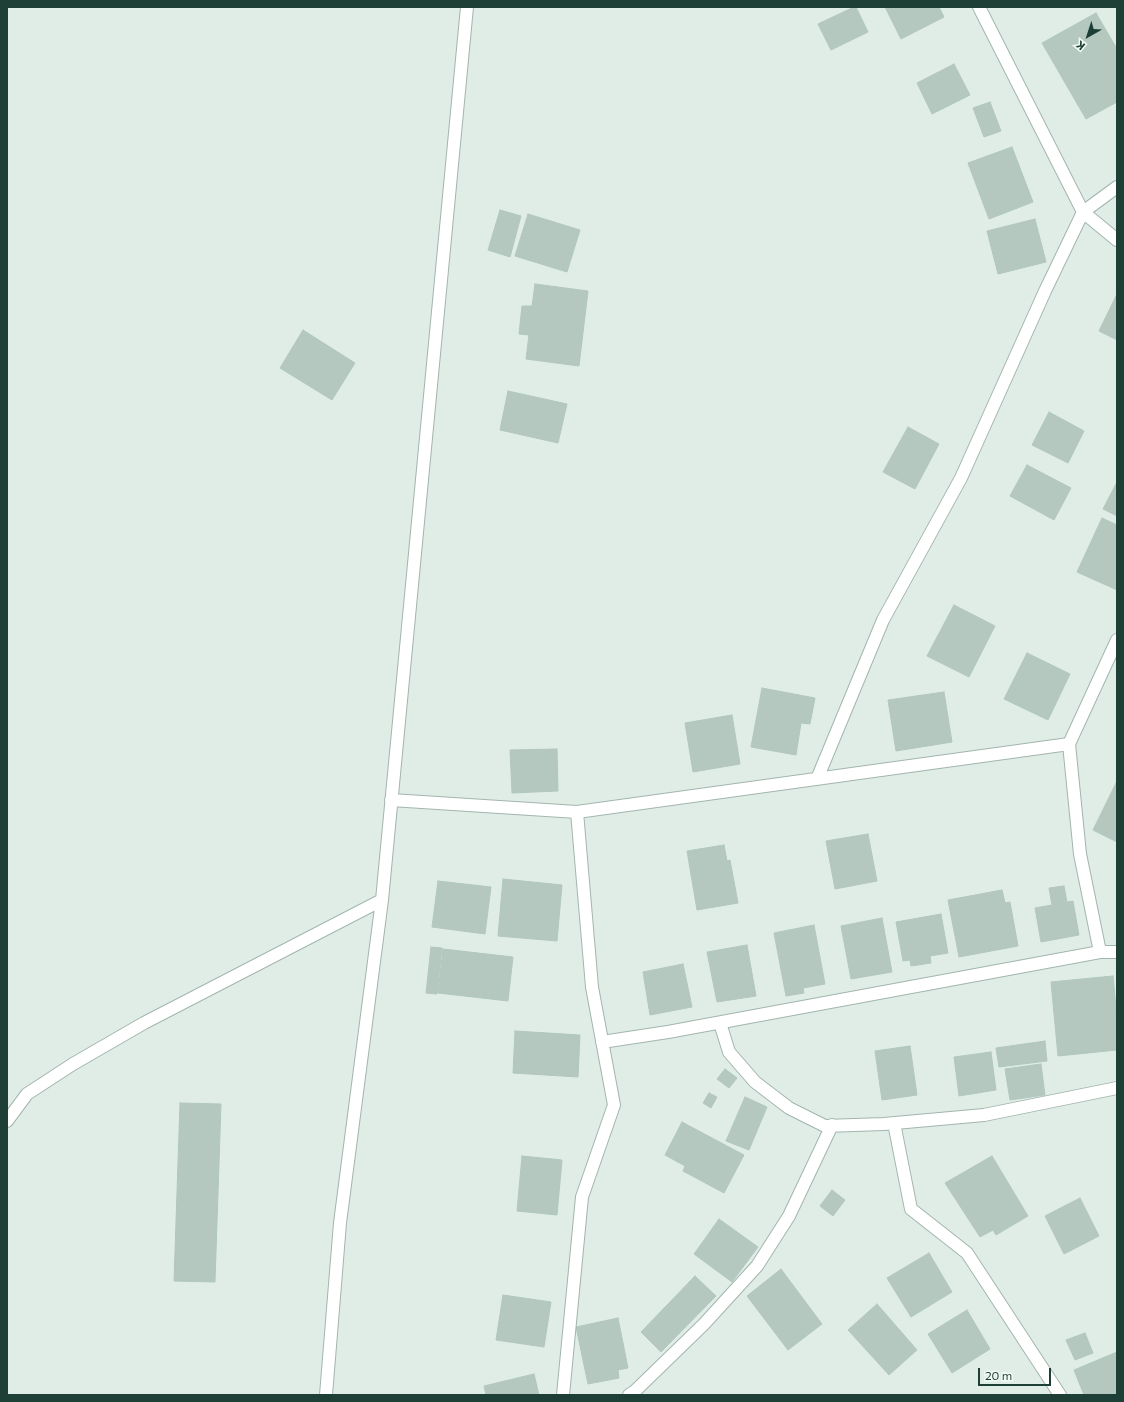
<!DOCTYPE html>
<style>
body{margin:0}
#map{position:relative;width:1124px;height:1402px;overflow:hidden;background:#e0ede7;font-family:Commissioner,sans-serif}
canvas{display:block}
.frame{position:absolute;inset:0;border:8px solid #1e3f36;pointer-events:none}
.north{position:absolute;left:1068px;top:16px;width:40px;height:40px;-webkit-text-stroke:3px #f1f9f5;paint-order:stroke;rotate:219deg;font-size:11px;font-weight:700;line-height:16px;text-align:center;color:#1e3f36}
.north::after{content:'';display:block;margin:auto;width:14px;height:18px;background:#1e3f36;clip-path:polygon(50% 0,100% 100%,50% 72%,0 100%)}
.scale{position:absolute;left:978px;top:1368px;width:73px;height:18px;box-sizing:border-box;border:2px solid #1e3f36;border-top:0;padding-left:5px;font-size:12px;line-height:14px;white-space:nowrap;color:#1e3f36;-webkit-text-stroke:3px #f1f9f5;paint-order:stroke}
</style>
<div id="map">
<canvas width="1124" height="1402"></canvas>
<div class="frame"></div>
<div class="north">K</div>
<div class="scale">20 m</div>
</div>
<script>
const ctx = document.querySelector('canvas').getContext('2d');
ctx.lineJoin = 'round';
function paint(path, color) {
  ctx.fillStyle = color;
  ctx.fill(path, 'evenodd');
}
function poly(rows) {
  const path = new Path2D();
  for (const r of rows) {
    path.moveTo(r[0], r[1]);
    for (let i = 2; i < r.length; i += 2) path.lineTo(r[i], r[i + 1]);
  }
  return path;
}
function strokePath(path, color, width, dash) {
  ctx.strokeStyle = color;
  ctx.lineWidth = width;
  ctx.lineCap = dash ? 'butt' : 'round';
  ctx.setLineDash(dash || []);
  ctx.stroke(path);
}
const building = poly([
 [854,7,856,7,868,32,831,50,818,24,854,7],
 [885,7,939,7,944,17,901,39,885,7],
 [1096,13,1117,49,1117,102,1086,119,1042,43,1096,13],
 [954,64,970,95,932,114,917,83,954,64],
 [990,102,1001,131,984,137,973,108,990,102],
 [1012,147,1033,202,989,219,968,163,1012,147],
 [500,210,521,216,510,257,488,250,500,210],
 [528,214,580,230,567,272,515,256,528,214],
 [1035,219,1046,262,998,274,987,231,1035,219],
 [535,284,588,291,579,366,526,359,529,335,519,334,522,306,532,306,535,284],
 [1117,294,1117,340,1099,331,1117,294],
 [303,330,355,363,332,400,280,368,303,330],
 [508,391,567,404,558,443,500,430,508,391],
 [1049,412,1084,431,1068,463,1032,445,1049,412],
 [908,427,939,444,915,489,883,472,908,427],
 [1027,465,1071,488,1054,520,1010,496,1027,465],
 [1117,482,1117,516,1103,509,1117,482],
 [1102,518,1117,525,1117,590,1077,572,1102,518],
 [954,605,995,626,969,677,927,656,954,605],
 [1027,653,1070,674,1048,720,1004,699,1027,653],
 [762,688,815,698,810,724,801,723,796,755,751,747,762,688],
 [944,692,952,742,896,751,888,700,944,692],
 [732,715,740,764,693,772,685,723,732,715],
 [557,749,558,791,512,793,510,750,557,749],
 [1116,783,1117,783,1117,842,1093,830,1116,783],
 [868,834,877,881,835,889,826,841,868,834],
 [724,845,727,861,730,860,738,903,697,910,687,851,724,845],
 [503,879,562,885,557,941,498,936,503,879],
 [438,881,491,887,485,934,432,927,438,881],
 [1064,886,1067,902,1073,901,1079,935,1041,942,1035,908,1052,905,1049,888,1064,886],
 [1002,890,1005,903,1010,902,1018,946,959,957,948,900,1002,890],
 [941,914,948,953,930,956,931,963,911,966,910,960,903,961,896,922,941,914],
 [882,918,892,972,851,979,841,926,882,918],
 [814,925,825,984,803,988,804,993,786,996,774,933,814,925],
 [747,945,756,996,717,1002,707,952,747,945],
 [431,947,442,948,437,994,426,993,431,947],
 [443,949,513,957,508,1001,438,993,443,949],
 [683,964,692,1007,650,1015,643,972,683,964],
 [1113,976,1117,1019,1117,1050,1058,1056,1051,982,1113,976],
 [515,1031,580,1035,578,1077,513,1073,515,1031],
 [1045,1041,1047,1061,999,1067,996,1048,1045,1041],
 [910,1046,917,1095,882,1100,875,1051,910,1046],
 [991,1052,996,1090,959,1096,954,1057,991,1052],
 [1041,1064,1045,1095,1010,1100,1005,1069,1041,1064],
 [725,1069,737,1078,729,1088,717,1079,725,1069],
 [709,1093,717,1097,711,1108,703,1103,709,1093],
 [745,1097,767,1107,749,1150,726,1141,745,1097],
 [180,1103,221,1104,215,1282,174,1281,180,1103],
 [682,1122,744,1155,724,1193,683,1171,685,1166,665,1155,682,1122],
 [522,1156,562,1160,557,1215,517,1211,522,1156],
 [992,1156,1028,1216,996,1235,993,1230,980,1237,945,1183,992,1156],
 [832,1190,845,1200,833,1216,820,1206,832,1190],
 [1080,1198,1099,1236,1064,1254,1045,1216,1080,1198],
 [719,1219,758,1247,732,1282,694,1254,719,1219],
 [929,1253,952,1292,911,1317,887,1278,929,1253],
 [781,1269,822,1324,788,1350,747,1296,781,1269],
 [695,1276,716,1296,661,1352,641,1332,695,1276],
 [503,1295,551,1302,544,1347,496,1340,503,1295],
 [877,1304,917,1350,889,1375,848,1330,877,1304],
 [967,1310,990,1349,952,1373,928,1334,967,1310],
 [618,1318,628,1368,618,1370,619,1378,588,1384,576,1327,618,1318],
 [1085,1333,1093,1353,1075,1360,1066,1340,1085,1333],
 [1117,1352,1117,1395,1084,1395,1074,1370,1117,1352],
 [534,1374,539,1395,486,1395,484,1386,534,1374]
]);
paint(building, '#b5c8c0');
strokePath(building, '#b1c7be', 1);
const minor = poly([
 [979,7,1083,212,1117,240],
 [817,779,883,620,961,478,1045,291,1083,212,1117,187],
 [391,800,577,812,1069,744],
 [1100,952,1080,854,1069,744,1117,640],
 [720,1023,729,1052,755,1082,789,1108,825,1126,884,1124,984,1115,1117,1088],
 [602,1042,668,1032,1100,952,1117,952],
 [7,1121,27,1094,73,1064,144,1023,382,900],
 [894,1123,911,1209,967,1253,1060,1395],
 [326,1395,340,1223,382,900,467,7],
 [563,1395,582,1197,614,1105,592,987,577,812],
 [629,1395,635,1391,704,1324,757,1266,789,1216,832,1125]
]);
strokePath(minor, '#a2b5ae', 14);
strokePath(minor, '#fff', 12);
</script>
